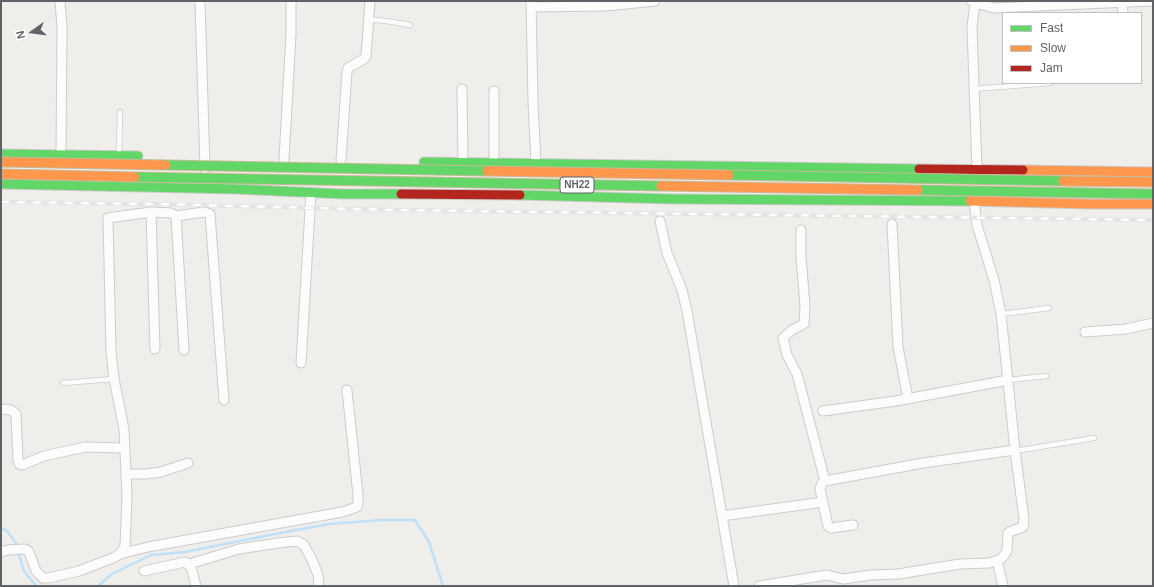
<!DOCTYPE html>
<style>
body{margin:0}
#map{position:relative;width:1154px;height:587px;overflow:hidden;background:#efeeea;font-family:Arial,sans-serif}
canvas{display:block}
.frame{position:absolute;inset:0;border:2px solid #5f6368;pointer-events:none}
.legend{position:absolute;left:1002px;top:12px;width:140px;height:72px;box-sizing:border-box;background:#fff;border:1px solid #bfc1c3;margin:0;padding:5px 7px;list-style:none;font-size:12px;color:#5f6368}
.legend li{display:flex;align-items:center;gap:8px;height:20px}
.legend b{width:20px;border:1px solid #bfc1c3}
.north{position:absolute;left:12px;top:12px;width:40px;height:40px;-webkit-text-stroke:3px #fff;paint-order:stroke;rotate:256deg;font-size:11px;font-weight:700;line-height:16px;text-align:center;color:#5f6368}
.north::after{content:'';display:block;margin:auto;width:14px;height:18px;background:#5f6368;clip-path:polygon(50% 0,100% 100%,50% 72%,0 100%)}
</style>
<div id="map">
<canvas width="1154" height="587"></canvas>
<div class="frame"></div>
<ul class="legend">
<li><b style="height:5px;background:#63d668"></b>Fast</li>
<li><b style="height:5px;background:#ff974d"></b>Slow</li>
<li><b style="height:5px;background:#b3261e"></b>Jam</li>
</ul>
<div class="north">N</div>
</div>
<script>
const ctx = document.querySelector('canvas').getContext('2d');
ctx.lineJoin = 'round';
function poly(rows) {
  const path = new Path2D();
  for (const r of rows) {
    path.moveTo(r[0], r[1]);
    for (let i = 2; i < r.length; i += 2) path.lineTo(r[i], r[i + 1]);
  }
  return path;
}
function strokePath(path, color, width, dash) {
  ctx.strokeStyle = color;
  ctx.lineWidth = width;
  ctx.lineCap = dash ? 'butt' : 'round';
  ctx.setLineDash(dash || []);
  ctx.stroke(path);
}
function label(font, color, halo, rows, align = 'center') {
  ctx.font = font + ' Arial,sans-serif';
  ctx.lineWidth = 3.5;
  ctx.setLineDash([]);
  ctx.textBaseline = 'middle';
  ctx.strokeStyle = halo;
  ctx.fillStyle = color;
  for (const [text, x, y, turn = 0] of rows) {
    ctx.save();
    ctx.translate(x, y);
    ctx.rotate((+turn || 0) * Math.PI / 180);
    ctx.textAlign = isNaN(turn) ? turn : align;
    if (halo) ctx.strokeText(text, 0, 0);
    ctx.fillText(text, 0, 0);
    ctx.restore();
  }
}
strokePath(poly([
 [1,529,6,530,16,543,17,547],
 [18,552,24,571,36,586],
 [98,586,112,574,151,555,185,552,280,533,329,524,382,520,415,520,429,542,443,586]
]), '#bfe0f9', 2.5);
const lane = poly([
 [369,19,393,22,410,25],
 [974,89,1050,83],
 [119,154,120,112],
 [1001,314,1049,308],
 [1008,380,1046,376],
 [63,383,114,379],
 [1015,451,1094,438]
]);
const street = poly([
 [60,1,62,27,61,155],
 [200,1,205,169],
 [531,1,533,102,536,163],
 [971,1,975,3,972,27,977,169],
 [1122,2,1123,13],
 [975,3,994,8,1151,1],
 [531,7,606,6,655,1],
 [462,89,463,162],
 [284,159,291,34,291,1],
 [341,160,347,72,348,68,364,59,366,56,370,1],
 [494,169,494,91],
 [151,212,155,349],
 [176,216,204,212,210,214,224,400],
 [660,221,667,253,682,290,687,311,734,586],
 [892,224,898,347,908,399],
 [801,230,801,257,805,306,804,324,792,330,783,338,787,355,797,374,825,481],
 [1085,332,1126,329,1153,323],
 [301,363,311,193],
 [1,409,11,410,16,414,18,460,19,464,22,465,44,456,85,447,124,448],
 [823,411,896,401,1008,380],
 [126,474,146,474,161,472,188,463],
 [722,516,823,502],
 [853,525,831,528,828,526,820,489,822,483,825,481,923,463,1015,450],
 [1,552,8,550,24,549,27,550,29,552,36,571,43,578,48,578,79,571,113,558,120,554,125,546,127,497,124,429,114,379,111,351,108,218,151,212,171,213,176,216,184,350],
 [120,554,148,547,342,512,357,507,358,503,358,495,347,390],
 [997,561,1003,586],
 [189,564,239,549,278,543,297,541,304,545,312,560,318,575,319,586],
 [144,571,185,562,191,567,196,586],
 [759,586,827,575,843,579,871,575,898,574,960,564,989,563,999,560,1003,557,1007,551,1008,533,1012,531,1023,527,1024,519,1015,450,1001,314,994,280,977,225,974,201]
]);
const fast = poly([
 [1,154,138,156],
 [424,162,919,169],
 [1,184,235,189,343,194,401,194],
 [520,195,673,199,970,201]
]);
const slow = poly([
 [1023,170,1153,172],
 [970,201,1091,204,1153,204]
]);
const jam = poly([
 [919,169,1023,170],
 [401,194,520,195]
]);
strokePath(lane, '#cbcccc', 6);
strokePath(street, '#cbcccc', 11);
strokePath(fast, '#cacacb', 11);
strokePath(slow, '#cacacb', 11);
strokePath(jam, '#cacacb', 11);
strokePath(lane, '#fdfcfc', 4.5);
strokePath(street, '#fdfcfc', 9);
strokePath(fast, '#63d668', 9);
strokePath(slow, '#ff974d', 9);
strokePath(jam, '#b3261e', 9);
const rail = poly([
 [1,202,157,204,394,210,1153,220]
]);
strokePath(rail, '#e4e4e4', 4);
strokePath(rail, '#fff', 2.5, [8]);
const fastBridge = poly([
 [166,165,487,171],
 [729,175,1063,181],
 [135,177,661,186],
 [918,190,1153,194]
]);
const slowBridge = poly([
 [1,162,166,165],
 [487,171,729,175],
 [1,174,135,177],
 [1063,181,1153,182],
 [661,186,918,190]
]);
strokePath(fastBridge, '#c8b996', 11, []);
strokePath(slowBridge, '#c8b996', 11, []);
strokePath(fastBridge, '#63d668', 9);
strokePath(slowBridge, '#ff974d', 9);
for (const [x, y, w] of [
 [577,185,34]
]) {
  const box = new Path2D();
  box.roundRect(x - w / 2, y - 8, w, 16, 3);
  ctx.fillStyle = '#fff';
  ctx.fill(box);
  strokePath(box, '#5f6368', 1);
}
label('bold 10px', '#5f6368', null, [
 ["NH22",577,185]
]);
</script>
